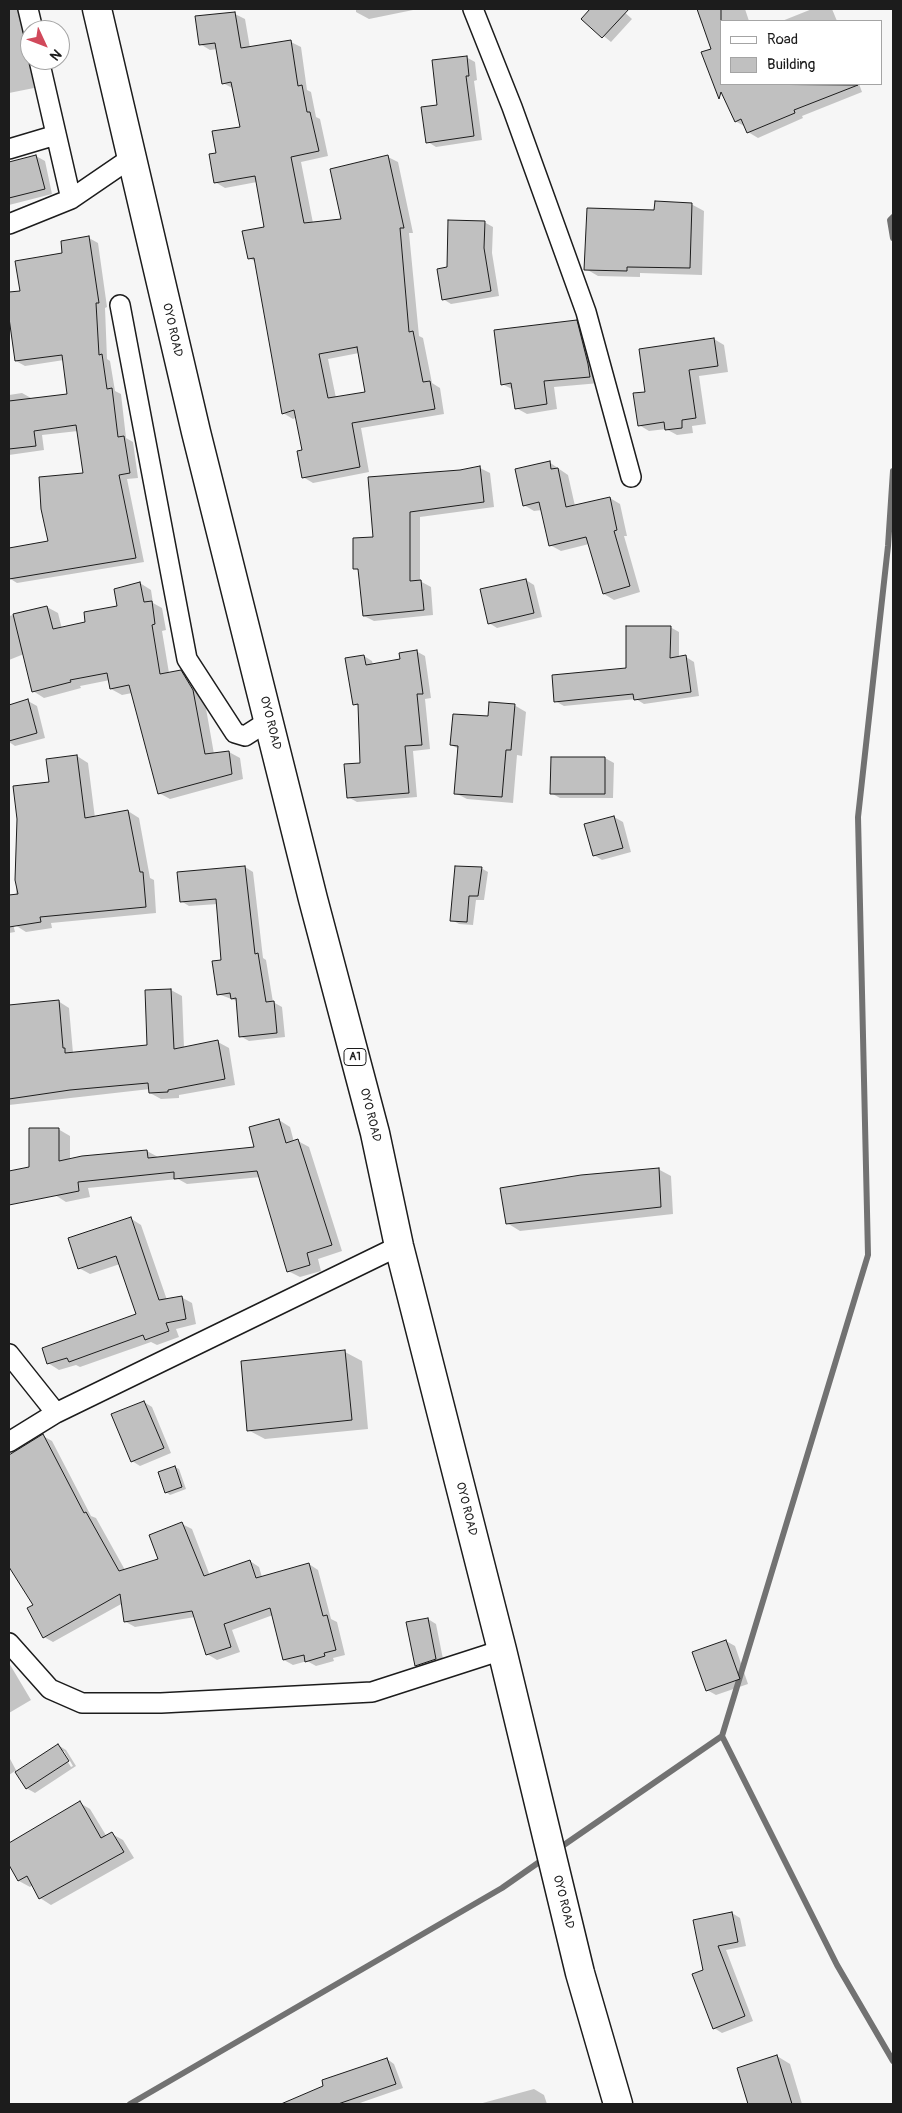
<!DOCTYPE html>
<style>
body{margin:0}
#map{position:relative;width:902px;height:2113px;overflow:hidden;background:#f6f6f6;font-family:Pangolin,sans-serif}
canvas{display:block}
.frame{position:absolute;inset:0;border:10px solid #1c1c1c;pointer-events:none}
.legend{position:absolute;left:720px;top:20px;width:162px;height:65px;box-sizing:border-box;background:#fff;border:1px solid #a4a4a4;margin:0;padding:6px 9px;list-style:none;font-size:15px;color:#1c1c1c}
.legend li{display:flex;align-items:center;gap:10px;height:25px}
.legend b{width:25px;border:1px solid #a4a4a4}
.north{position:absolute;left:20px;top:20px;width:50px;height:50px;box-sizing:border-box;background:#fff;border:1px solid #a4a4a4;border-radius:50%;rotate:133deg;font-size:14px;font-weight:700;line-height:20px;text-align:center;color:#1c1c1c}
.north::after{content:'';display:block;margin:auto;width:18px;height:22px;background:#d1495b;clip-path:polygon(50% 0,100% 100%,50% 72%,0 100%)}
</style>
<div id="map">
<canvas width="902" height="2113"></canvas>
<div class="frame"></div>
<ul class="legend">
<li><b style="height:6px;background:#fff"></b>Road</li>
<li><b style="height:14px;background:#c0c0c0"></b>Building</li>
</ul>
<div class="north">N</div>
</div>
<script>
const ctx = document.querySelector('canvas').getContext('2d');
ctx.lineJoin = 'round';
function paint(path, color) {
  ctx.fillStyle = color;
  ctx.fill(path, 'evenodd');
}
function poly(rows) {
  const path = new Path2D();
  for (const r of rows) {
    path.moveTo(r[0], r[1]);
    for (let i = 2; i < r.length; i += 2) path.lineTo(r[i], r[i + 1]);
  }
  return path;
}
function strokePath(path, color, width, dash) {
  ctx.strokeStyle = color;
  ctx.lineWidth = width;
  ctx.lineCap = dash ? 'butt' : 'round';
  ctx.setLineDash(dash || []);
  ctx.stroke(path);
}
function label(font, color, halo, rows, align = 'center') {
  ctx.font = font + ' Pangolin,sans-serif';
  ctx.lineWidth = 4;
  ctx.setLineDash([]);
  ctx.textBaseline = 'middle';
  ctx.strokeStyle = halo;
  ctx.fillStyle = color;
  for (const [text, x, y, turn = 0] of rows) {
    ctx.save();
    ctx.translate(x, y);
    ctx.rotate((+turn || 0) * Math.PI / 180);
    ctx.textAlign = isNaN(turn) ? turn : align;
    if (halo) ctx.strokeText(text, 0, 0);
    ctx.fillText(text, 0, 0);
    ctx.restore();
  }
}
paint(poly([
 [9,9,19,9,34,88,9,93],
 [356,9,418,9,369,19,356,12],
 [592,9,621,9,632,19,611,42,583,19],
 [698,9,745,9,749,21,721,21,721,84,859,84,862,92,802,116,803,118,758,138,748,132,746,127,735,121,720,87,713,49],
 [812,9,832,9,837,21,782,21],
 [235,14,245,19,250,48,291,42,301,47,307,90,311,92,316,117,320,119,328,156,301,162,313,223,343,220,388,157,398,162,413,233,409,233,419,336,423,338,432,383,440,388,444,414,361,428,369,472,313,483,303,477,304,451,297,417,293,419,283,413,256,262,249,258,266,228,257,182,225,188,215,182,217,154,242,128,234,89,223,83,217,49,210,50,200,44],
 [359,353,367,393,336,398,328,359],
 [466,57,475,62,477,80,474,81,482,140,436,147,428,142,438,106],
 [36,156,45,161,52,194,9,205,9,163],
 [691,204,704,211,702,275,640,273,640,277,598,276,586,269,656,211],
 [484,222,493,227,492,253,499,296,451,304,443,299],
 [89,238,98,243,107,307,105,308,107,359,110,361,115,391,121,394,126,438,133,442,138,478,127,479,144,562,17,583,9,578,9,549,49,543,85,474,78,431,42,435,44,450,9,455,9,395,22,393,31,398,68,395,64,360,25,366,16,361,9,321,9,294,22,292,64,254],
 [576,321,587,327,600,383,554,387,557,409,527,414,516,408,514,390,502,384],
 [714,339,724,345,728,372,699,376,706,424,692,426,693,433,677,435,666,429,649,431,639,425,646,393],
 [549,462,568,475,575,506,610,498,620,504,627,536,624,536,640,592,614,600,604,594,589,544,561,551,550,545,542,510,534,511,524,505],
 [480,468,490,473,494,507,420,517,420,581,431,587,433,615,374,621,364,616,360,571,355,568,374,539,460,472],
 [526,580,534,585,542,617,497,628,489,623],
 [140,583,151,590,153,603,162,608,166,630,162,631,169,673,180,671,191,677,204,697,214,754,229,752,240,758,243,779,170,799,159,793,132,693,122,695,111,689,110,680,80,686,81,688,44,698,33,691,24,654,9,660,9,616,47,607,58,613,62,629,87,623,119,607],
 [670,627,679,632,679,658,686,657,694,662,699,696,644,704,636,699,564,706,555,701,627,670],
 [416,651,425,656,431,698,425,699,430,749,413,751,417,797,357,802,348,797,362,764,359,706,354,704,364,656,372,661,373,665,401,660],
 [28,701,37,706,45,738,15,746,9,742,9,706],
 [514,705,526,712,522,756,517,755,513,803,467,799,455,793,459,749,451,745,489,718],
 [77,756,88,763,95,818,128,811,139,818,150,878,154,880,156,913,51,923,52,928,26,932,15,925,18,819],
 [552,758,605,758,614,763,613,798,560,798,551,793],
 [614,817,623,822,631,852,602,860,594,855],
 [245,867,253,872,263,958,266,960,273,1002,282,1007,285,1037,249,1041,240,1036,237,1001,218,994,222,961,218,904,189,906,181,901],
 [481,868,488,872,484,900,476,900,473,925,459,924,452,920],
 [9,908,15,932,9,933],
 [171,990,182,996,184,1048,218,1042,229,1048,235,1085,179,1095,179,1098,161,1099,150,1093,150,1089,9,1105,9,1006,58,1001,69,1008,73,1053,148,1046],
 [279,1120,290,1127,294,1142,298,1141,309,1147,342,1251,318,1259,321,1271,300,1277,288,1271,261,1177,187,1184,178,1179,88,1188,90,1197,66,1202,55,1195,30,1168,58,1129,70,1136,70,1160,147,1151,158,1157,256,1149],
 [658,1169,671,1176,673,1214,520,1231,507,1223],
 [130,1218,141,1225,167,1300,181,1297,192,1303,196,1324,176,1329,179,1337,157,1345,151,1342,80,1367,76,1365,59,1370,48,1363,138,1315,120,1264,90,1274,79,1268],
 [345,1352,362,1361,368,1429,265,1439,248,1430],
 [144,1402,152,1407,171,1453,140,1466,132,1461],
 [43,1436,52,1441,91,1516,96,1518,125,1570,160,1559,182,1524,192,1529,210,1576,250,1561,259,1567,262,1577,309,1564,318,1570,331,1619,337,1622,345,1655,333,1658,334,1661,316,1666,307,1661,293,1665,284,1660,273,1615,232,1630,240,1652,217,1660,207,1654,195,1617,135,1627,126,1622,123,1603,53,1642,44,1637,34,1605,9,1562,9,1458],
 [175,1467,179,1469,186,1489,170,1495,166,1492],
 [428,1619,436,1624,444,1664,424,1670,416,1665],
 [726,1641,735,1646,748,1684,716,1695,707,1690],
 [9,1663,31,1700,9,1713],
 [58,1745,66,1750,76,1766,35,1793,26,1788,15,1771,9,1775,9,1757,17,1772],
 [61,1751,64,1751,73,1766,71,1767],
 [80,1803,90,1809,107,1837,112,1834,123,1840,134,1858,51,1905,40,1898,33,1885,30,1887,19,1881,9,1862,9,1845],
 [732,1913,740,1918,746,1946,726,1950,753,2021,722,2033,714,2028,704,1971],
 [777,2056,790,2064,802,2104,749,2104,738,2068],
 [387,2059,394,2064,403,2088,357,2104,284,2104],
 [534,2089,544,2095,547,2104,479,2104]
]), '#0003');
strokePath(poly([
 [893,217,890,220,893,238],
 [893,471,888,546,858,817,868,1255,722,1736,837,1965,893,2061],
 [558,1849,722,1736],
 [130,2104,502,1888,545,1858]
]), '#727272', 6);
const building = poly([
 [590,9,629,9,602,38,581,19,590,9],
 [697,9,721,9,721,84,858,85,794,110,795,113,747,133,741,119,735,122,721,92,719,99,701,52,711,49,697,9],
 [235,12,241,48,291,40,298,86,302,85,307,112,310,112,319,151,291,157,304,223,341,219,330,169,388,155,404,228,400,228,409,332,413,331,423,382,430,381,435,409,352,423,360,467,302,478,297,451,302,450,294,410,282,414,254,258,248,259,242,231,264,227,255,176,214,183,209,154,216,153,212,131,240,127,231,82,222,84,215,43,199,45,195,16,235,12],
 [357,347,365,392,328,398,319,354,357,347],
 [467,56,469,76,466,76,474,136,426,143,421,107,437,105,432,60,467,56],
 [36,155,45,189,9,198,9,162,36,155],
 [655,201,692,203,690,268,627,267,627,271,584,270,587,208,654,210,655,201],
 [448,220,485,221,484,248,491,291,442,300,437,269,447,267,448,220],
 [89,236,99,303,96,303,99,355,102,354,107,389,112,388,118,437,124,436,130,473,119,475,136,558,9,579,9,548,48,541,41,509,39,477,83,473,76,425,34,431,36,446,9,449,9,401,67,394,62,355,15,361,9,318,9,292,20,291,15,261,62,253,61,241,89,236],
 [577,320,588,364,590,377,544,381,547,404,515,409,511,383,501,385,494,330,577,320],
 [714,338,718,366,689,370,696,418,682,420,682,428,665,430,664,422,638,426,633,393,645,392,639,349,714,338],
 [550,461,551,469,558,468,566,507,610,497,617,530,614,531,630,586,603,594,586,537,549,546,539,502,523,506,515,469,550,461],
 [480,466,484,502,410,512,410,581,421,580,424,610,363,616,358,569,353,569,353,538,373,537,368,477,460,470,480,466],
 [526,579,534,613,488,624,480,589,526,579],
 [140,582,144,602,152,601,155,624,152,625,160,674,181,670,193,690,205,754,229,751,232,774,158,794,129,685,110,689,107,673,70,680,71,682,32,692,13,614,47,606,53,629,85,622,84,612,117,606,114,589,140,582],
 [626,626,671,626,670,658,686,655,691,692,634,700,633,694,554,702,552,675,626,668,626,626],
 [417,650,423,694,417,694,422,745,405,746,409,793,347,798,344,764,360,763,358,704,353,705,345,658,364,655,366,665,400,659,399,653,417,650],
 [28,699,37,733,9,741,9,705,28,699],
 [489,702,515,704,511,750,506,750,502,797,454,794,458,746,450,745,453,714,488,716,489,702],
 [77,755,85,818,128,810,140,872,143,872,146,907,40,917,41,922,9,927,9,895,18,894,15,880,17,819,13,786,49,782,46,759,77,755],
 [551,757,605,757,605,794,550,794,551,757],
 [614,816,623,848,593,856,584,824,614,816],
 [245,866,255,954,258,953,266,1002,274,1001,277,1033,239,1037,236,998,231,999,230,993,217,995,212,961,221,960,216,899,180,902,177,872,245,866],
 [455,866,482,867,478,896,469,896,467,922,450,921,455,866],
 [171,989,174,1049,218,1040,225,1079,168,1090,168,1092,149,1093,148,1083,70,1090,9,1099,9,1005,59,1000,63,1048,65,1048,65,1053,147,1045,145,990,171,989],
 [279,1119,286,1143,298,1139,332,1245,307,1253,310,1265,287,1272,257,1171,174,1179,174,1172,78,1182,79,1191,9,1205,9,1171,29,1167,29,1128,59,1128,59,1161,82,1156,147,1150,148,1158,254,1147,249,1127,279,1119],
 [659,1168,661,1207,506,1224,500,1188,581,1175,659,1168],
 [131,1217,159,1300,182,1296,186,1319,166,1323,169,1331,145,1340,143,1335,69,1362,67,1358,47,1364,42,1348,136,1314,116,1256,78,1269,68,1238,131,1217],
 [345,1350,352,1420,247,1431,241,1361,345,1350],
 [144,1401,164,1448,131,1462,111,1414,144,1401],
 [43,1434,84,1513,86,1512,119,1571,158,1559,149,1535,182,1522,204,1576,250,1560,256,1578,309,1563,323,1616,327,1615,336,1650,324,1653,325,1656,305,1662,304,1655,283,1660,270,1608,224,1624,231,1647,206,1655,192,1611,124,1622,120,1594,43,1638,27,1608,33,1605,9,1567,9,1455,43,1434],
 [175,1466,182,1487,165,1493,158,1472,175,1466],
 [428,1618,436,1659,415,1666,406,1622,428,1618],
 [726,1640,740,1679,706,1691,692,1652,726,1640],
 [58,1744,69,1761,26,1789,15,1772,58,1744],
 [80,1801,101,1838,112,1832,124,1852,39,1899,27,1876,18,1881,9,1865,9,1843,80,1801],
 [732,1912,738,1942,718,1946,745,2016,713,2029,692,1974,703,1970,693,1920,732,1912],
 [777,2055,792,2104,748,2104,737,2068,777,2055],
 [387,2058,396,2084,338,2104,281,2104,323,2086,322,2080,387,2058]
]);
paint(building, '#c0c0c0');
strokePath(building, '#1c1c1c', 1);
const minor = poly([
 [28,9,33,30],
 [473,9,512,107,586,312,631,477],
 [39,60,71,199],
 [9,149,56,135],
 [9,224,71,199,131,158],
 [120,305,187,659,235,733,245,736,270,720],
 [9,1354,56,1413],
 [9,1442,56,1413,399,1246],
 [9,1643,50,1689,82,1703,161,1703,372,1692,502,1650]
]);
const trunk = poly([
 [97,9,196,432,313,899,375,1133,399,1246,502,1650,580,1973,618,2104]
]);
strokePath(minor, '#1c1c1c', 22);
strokePath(trunk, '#1c1c1c', 31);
strokePath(minor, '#fff', 19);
strokePath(trunk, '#fff', 28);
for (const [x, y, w] of [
 [355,1057,22]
]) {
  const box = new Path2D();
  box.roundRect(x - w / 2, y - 8.5, w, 17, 4);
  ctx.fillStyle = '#fff';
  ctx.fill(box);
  strokePath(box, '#1c1c1c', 1);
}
label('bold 11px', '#1c1c1c', null, [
 ["A1",355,1057]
]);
label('12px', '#1c1c1c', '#fff', [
 ["OYO ROAD",172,330,77],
 ["OYO ROAD",270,723,76],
 ["OYO ROAD",370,1115,76],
 ["OYO ROAD",466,1509,76],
 ["OYO ROAD",563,1902,76]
]);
</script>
